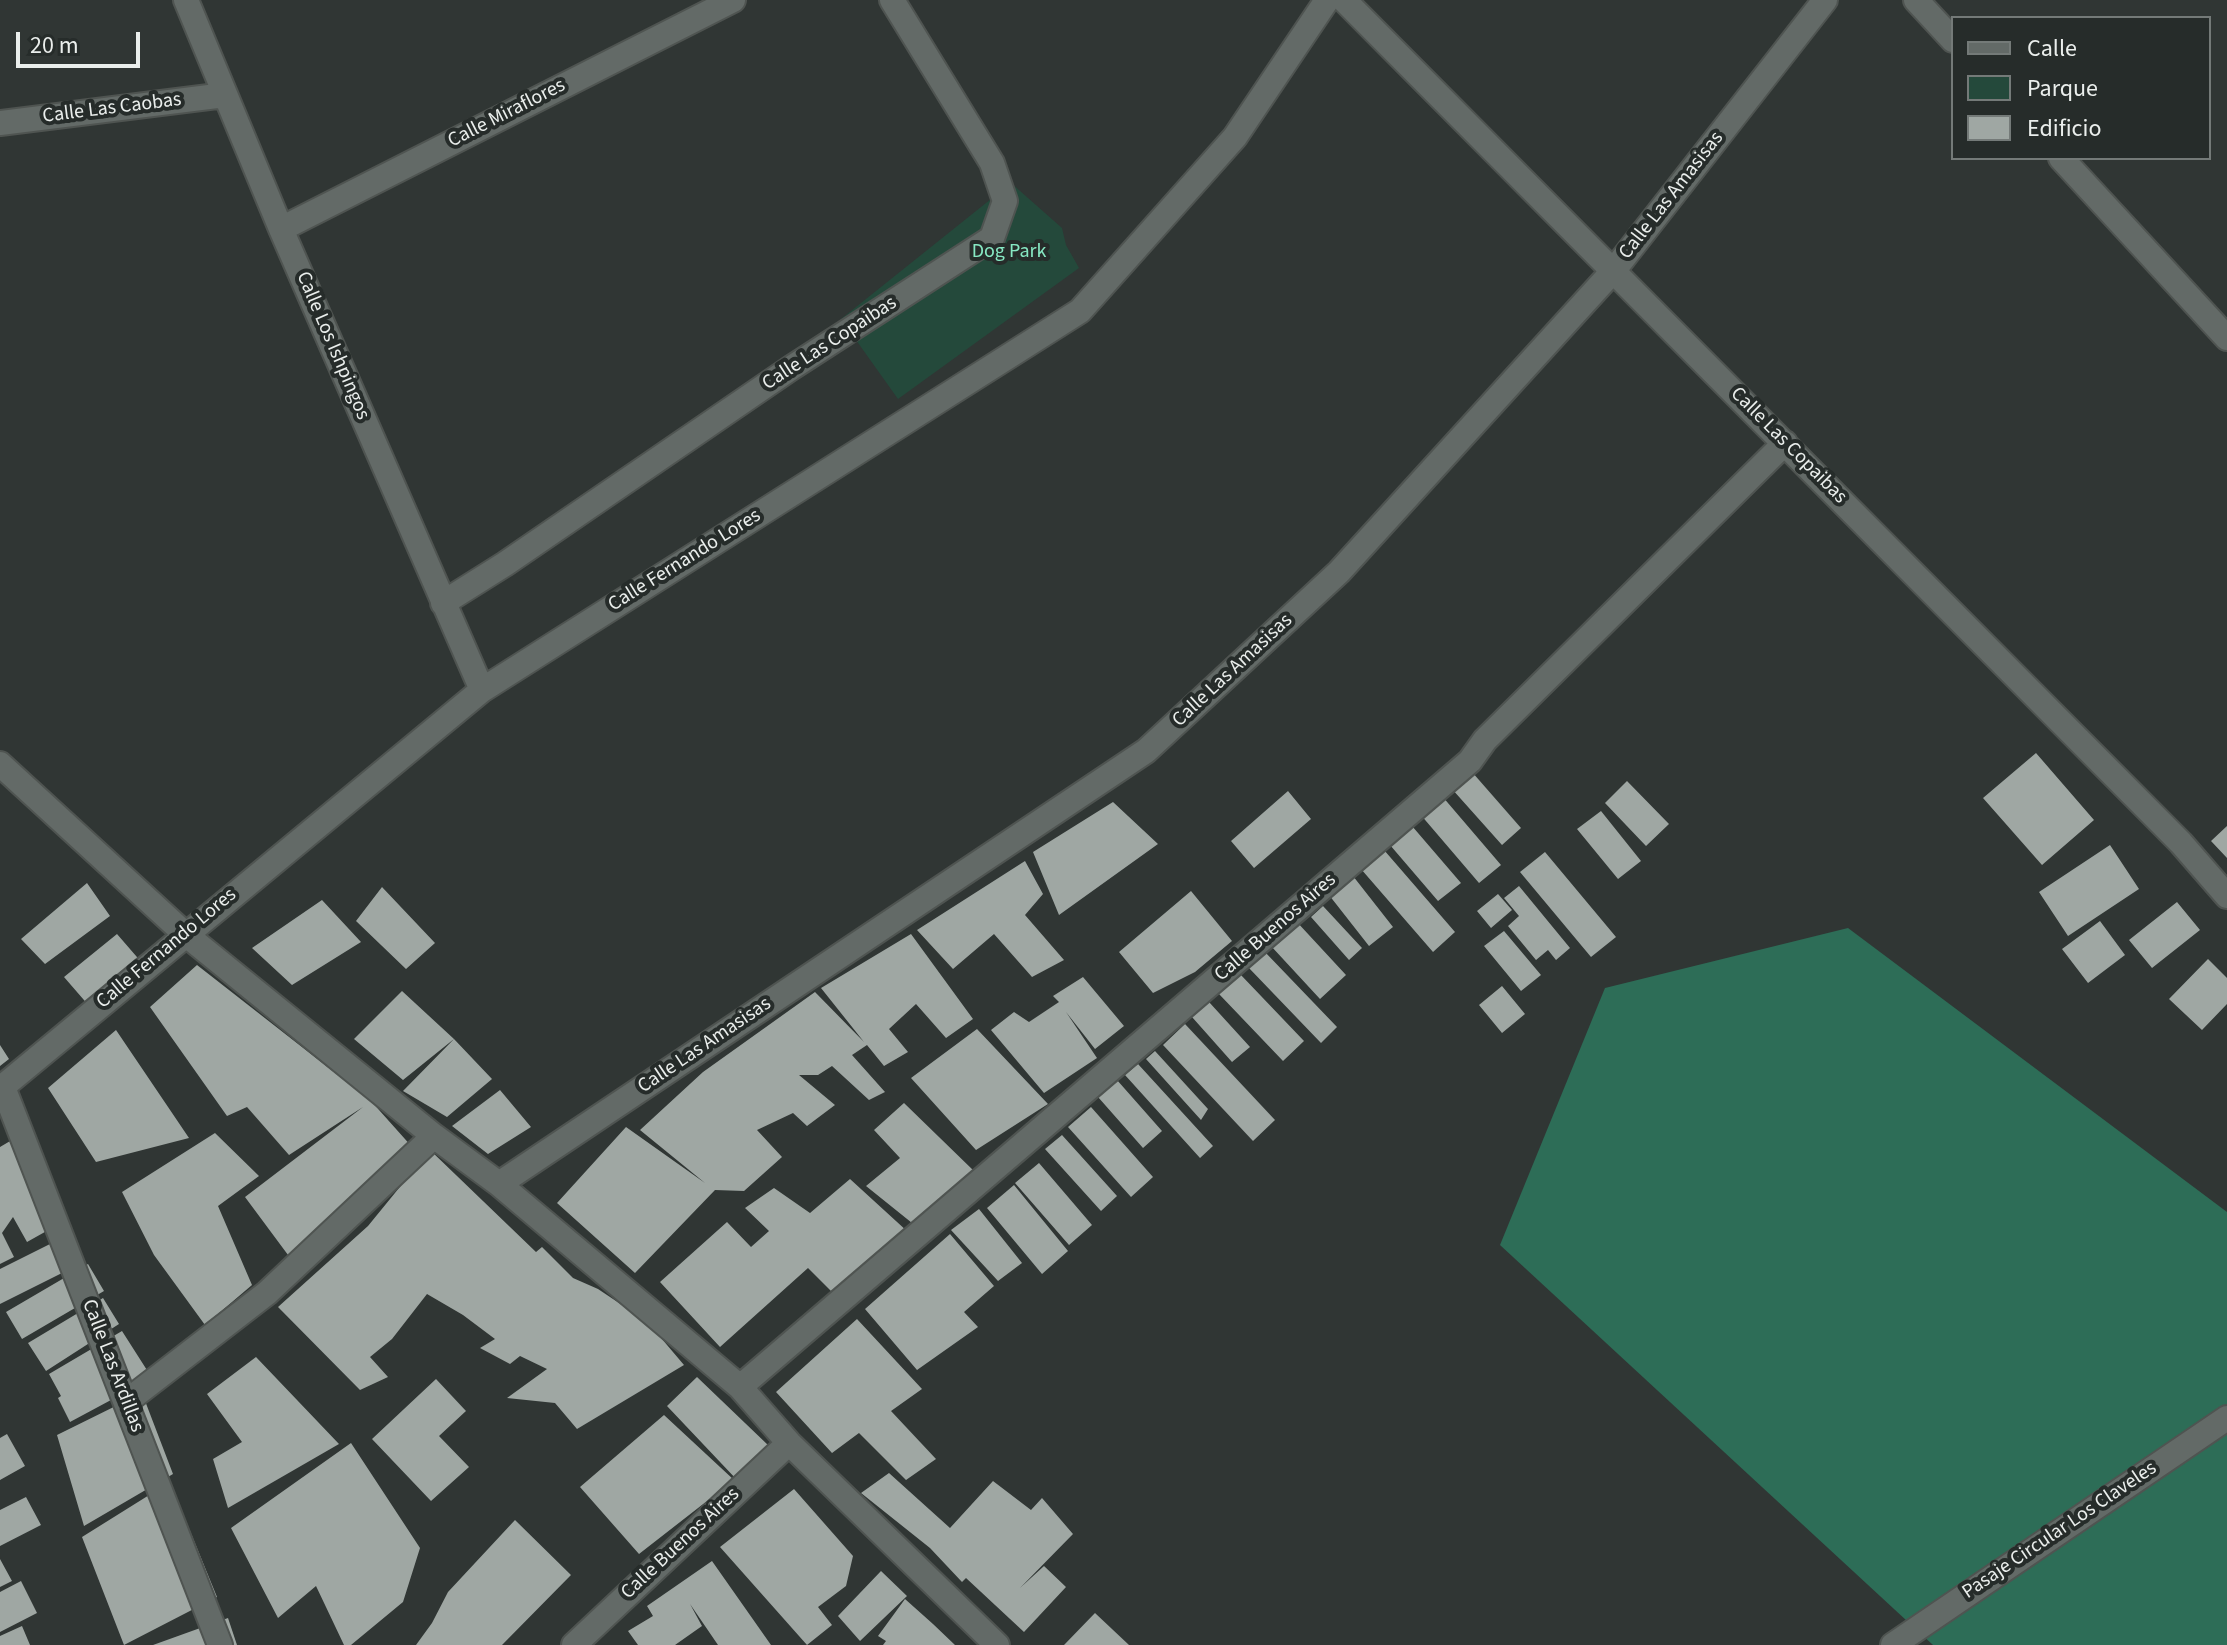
<!DOCTYPE html>
<style>
body{margin:0}
#map{position:relative;width:2227px;height:1645px;overflow:hidden;background:#303634;font-family:"Source Sans 3",sans-serif}
canvas{display:block}
.legend{position:absolute;left:1951px;top:16px;width:260px;height:144px;box-sizing:border-box;background:#262c2a;border:2px solid #747a78;margin:0;padding:10px 14px;list-style:none;font-size:24px;color:#eaeeec}
.legend li{display:flex;align-items:center;gap:16px;height:40px}
.legend b{width:40px;border:2px solid #747a78}
.scale{position:absolute;left:16px;top:32px;width:124px;height:36px;box-sizing:border-box;border:4px solid #eaeeec;border-top:0;padding-left:10px;font-size:24px;line-height:28px;white-space:nowrap;color:#eaeeec;-webkit-text-stroke:6px #262c2a;paint-order:stroke}
</style>
<div id="map">
<canvas width="2227" height="1645"></canvas>
<ul class="legend">
<li><b style="height:10px;background:#636a67"></b>Calle</li>
<li><b style="height:22px;background:#24493b"></b>Parque</li>
<li><b style="height:22px;background:#9fa7a3"></b>Edificio</li>
</ul>
<div class="scale">20 m</div>
</div>
<script>
const ctx = document.querySelector('canvas').getContext('2d');
ctx.lineJoin = 'round';
function paint(path, color) {
  ctx.fillStyle = color;
  ctx.fill(path, 'evenodd');
}
function poly(rows) {
  const path = new Path2D();
  for (const r of rows) {
    path.moveTo(r[0], r[1]);
    for (let i = 2; i < r.length; i += 2) path.lineTo(r[i], r[i + 1]);
  }
  return path;
}
function strokePath(path, color, width, dash) {
  ctx.strokeStyle = color;
  ctx.lineWidth = width;
  ctx.lineCap = dash ? 'butt' : 'round';
  ctx.setLineDash(dash || []);
  ctx.stroke(path);
}
function label(font, color, halo, rows, align = 'center') {
  ctx.font = font + ' "Source Sans 3",sans-serif';
  ctx.lineWidth = 8;
  ctx.setLineDash([]);
  ctx.textBaseline = 'middle';
  ctx.strokeStyle = halo;
  ctx.fillStyle = color;
  for (const [text, x, y, turn = 0] of rows) {
    ctx.save();
    ctx.translate(x, y);
    ctx.rotate((+turn || 0) * Math.PI / 180);
    ctx.textAlign = isNaN(turn) ? turn : align;
    if (halo) ctx.strokeText(text, 0, 0);
    ctx.fillText(text, 0, 0);
    ctx.restore();
  }
}
paint(poly([
 [1011,183,1062,228,1066,245,1079,268,898,399,841,319]
]), '#24493b');
paint(poly([
 [1848,928,2227,1212,2227,1645,1933,1645,1500,1245,1605,988]
]), '#2d6d57');
paint(poly([
 [2036,753,2094,820,2042,865,1983,798],
 [1472,772,1521,828,1502,845,1452,789],
 [1627,781,1669,824,1646,846,1605,803],
 [1288,791,1311,819,1254,868,1231,841],
 [1442,796,1501,865,1479,883,1420,814],
 [1113,802,1158,844,1059,915,1033,852],
 [1601,811,1641,861,1618,879,1577,829],
 [1412,826,1461,883,1438,901,1390,845],
 [2227,826,2227,858,2211,841],
 [2110,845,2139,889,2068,936,2039,892],
 [1384,850,1455,932,1433,952,1361,869],
 [1545,852,1616,937,1591,957,1520,872],
 [1025,861,1043,894,1025,915,1064,960,1032,977,994,934,953,969,917,930],
 [1353,876,1393,927,1369,946,1329,895],
 [87,883,110,916,45,964,21,939],
 [1519,886,1570,948,1556,960,1548,950,1536,960,1508,926,1519,916,1504,898],
 [382,887,435,943,406,969,356,921],
 [1191,891,1232,941,1195,972,1153,993,1119,952],
 [1498,894,1512,910,1491,928,1477,911],
 [322,900,361,942,292,985,252,948],
 [2177,902,2200,930,2152,968,2129,940],
 [1323,906,1362,948,1349,960,1311,917],
 [1296,921,1346,975,1320,999,1271,946],
 [2100,921,2125,955,2088,983,2062,949],
 [1504,931,1541,975,1521,991,1484,946],
 [117,934,143,964,90,1007,64,977],
 [911,934,973,1019,946,1038,916,1004,889,1029,908,1052,884,1066,867,1045,852,1055,885,1092,869,1100,832,1066,818,1075,799,1075,835,1105,807,1126,793,1113,757,1130,782,1157,744,1191,715,1190,635,1273,557,1203,626,1127,705,1183,640,1130,703,1072,815,992,864,1042,821,988],
 [1264,951,1337,1027,1321,1043,1248,967],
 [2208,959,2227,978,2227,1004,2202,1030,2169,999],
 [197,965,371,1101,413,1148,291,1259,245,1197,363,1107,289,1155,247,1107,227,1116,150,1007],
 [1240,974,1304,1041,1283,1061,1219,994],
 [1083,977,1124,1026,1095,1049,1066,1012,1097,1058,1044,1093,991,1030,1014,1012,1029,1022,1059,1002,1053,996],
 [1502,986,1525,1014,1502,1033,1479,1005],
 [402,991,454,1039,492,1079,447,1117,403,1091,454,1039,403,1080,354,1039],
 [1209,1002,1250,1047,1232,1062,1192,1017],
 [1185,1024,1275,1120,1253,1141,1163,1045],
 [977,1029,1048,1104,976,1150,911,1078],
 [116,1030,189,1138,96,1162,48,1088],
 [0,1045,9,1059,0,1066],
 [1155,1051,1208,1109,1201,1120,1146,1059],
 [1138,1064,1213,1146,1200,1158,1125,1075],
 [1117,1080,1162,1131,1143,1148,1098,1097],
 [500,1090,531,1127,488,1154,452,1126],
 [904,1103,975,1172,917,1227,866,1186,900,1158,874,1130],
 [1091,1107,1153,1177,1131,1197,1068,1127],
 [215,1133,259,1176,218,1206,252,1285,205,1325,154,1255,122,1192],
 [22,1134,68,1219,27,1242,13,1217,2,1233,14,1257,0,1264,0,1147],
 [1062,1135,1117,1196,1101,1211,1045,1149],
 [430,1150,536,1252,542,1247,573,1278,598,1289,628,1309,656,1332,684,1365,577,1429,555,1403,507,1398,547,1369,520,1356,510,1364,480,1348,495,1339,463,1315,427,1294,392,1339,370,1357,388,1377,360,1390,278,1307,368,1226],
 [1039,1163,1092,1225,1069,1245,1015,1183],
 [850,1179,908,1232,835,1295,808,1268,720,1347,660,1282,727,1222,751,1247,769,1231,745,1208,774,1188,810,1213],
 [1014,1185,1068,1251,1042,1274,987,1208],
 [979,1209,1022,1263,998,1281,951,1230],
 [70,1234,84,1262,0,1304,0,1269],
 [950,1234,994,1286,964,1312,978,1327,917,1370,865,1309],
 [88,1264,104,1291,22,1339,6,1312],
 [103,1298,119,1324,46,1371,28,1343],
 [857,1319,922,1389,891,1411,936,1459,906,1480,859,1433,832,1453,776,1392],
 [122,1331,152,1378,70,1422,58,1398,61,1396,49,1374],
 [256,1357,339,1444,228,1508,213,1459,242,1442,207,1394],
 [697,1377,769,1446,738,1481,667,1406],
 [436,1379,466,1411,439,1436,469,1467,431,1501,372,1439],
 [142,1393,173,1474,84,1526,57,1435],
 [664,1415,734,1480,639,1554,580,1487],
 [7,1434,25,1466,0,1480,0,1438],
 [351,1443,420,1548,403,1602,351,1645,344,1645,316,1586,278,1618,231,1528],
 [889,1473,950,1528,993,1481,1031,1510,1042,1498,1073,1534,1020,1588,1044,1566,1066,1587,1024,1632,966,1578,962,1582,930,1548,861,1493],
 [170,1482,217,1597,124,1645,82,1537],
 [794,1489,853,1556,846,1586,818,1607,832,1625,807,1645,720,1547],
 [26,1497,41,1525,0,1546,0,1510],
 [515,1520,571,1575,502,1645,416,1645,432,1623,448,1592],
 [0,1559,12,1581,0,1587],
 [712,1561,771,1645,718,1645,690,1604,702,1626,675,1645,638,1645,628,1631,653,1616,647,1606],
 [881,1571,907,1596,860,1641,838,1616],
 [21,1581,37,1613,0,1632,0,1592],
 [905,1599,933,1624,955,1645,883,1645,886,1641,878,1636],
 [1095,1613,1129,1645,1064,1645],
 [228,1618,237,1645,153,1645],
 [22,1626,30,1645,0,1645,0,1636]
]), '#9fa7a3');
const street = poly([
 [186,0,281,229,482,690],
 [1344,0,2181,843,2227,896],
 [1916,0,1953,40],
 [0,123,225,95],
 [2061,158,2227,338],
 [281,229,733,0],
 [443,603,505,564,791,368,992,238,1005,201,992,163,892,0],
 [0,764,185,934,434,1136,499,1184,740,1387,789,1443,997,1645],
 [3,1087,220,1645],
 [0,1089,482,690,1080,311,1235,137,1327,0],
 [499,1184,1146,751,1339,572,1614,270,1825,0],
 [740,1387,1470,761,1485,740,1785,443],
 [126,1402,267,1293,434,1136],
 [574,1645,789,1443],
 [1893,1645,2227,1418]
]);
strokePath(street, '#4f5451', 28);
strokePath(street, '#636a67', 24);
label('20px', '#eaeeec', '#262c2a', [
 ["Calle Las Caobas",112,109,-7],
 ["Calle Miraflores",507,114,-27],
 ["Calle Las Amasisas",1672,196,-52],
 ["Calle Las Copaibas",830,344,-33],
 ["Calle Los Ishpingos",332,346,67],
 ["Calle Las Copaibas",1788,446,45],
 ["Calle Fernando Lores",685,561,-32],
 ["Calle Las Amasisas",1233,671,-43],
 ["Calle Buenos Aires",1276,928,-41],
 ["Calle Fernando Lores",167,949,-40],
 ["Calle Las Amasisas",705,1046,-34],
 ["Calle Las Ardillas",112,1366,69],
 ["Pasaje Circular Los Claveles",2060,1531,-34],
 ["Calle Buenos Aires",681,1544,-43]
]);
label('20px', '#87e8c3', '#262c2a', [
 ["Dog Park",1009,253]
]);
</script>
